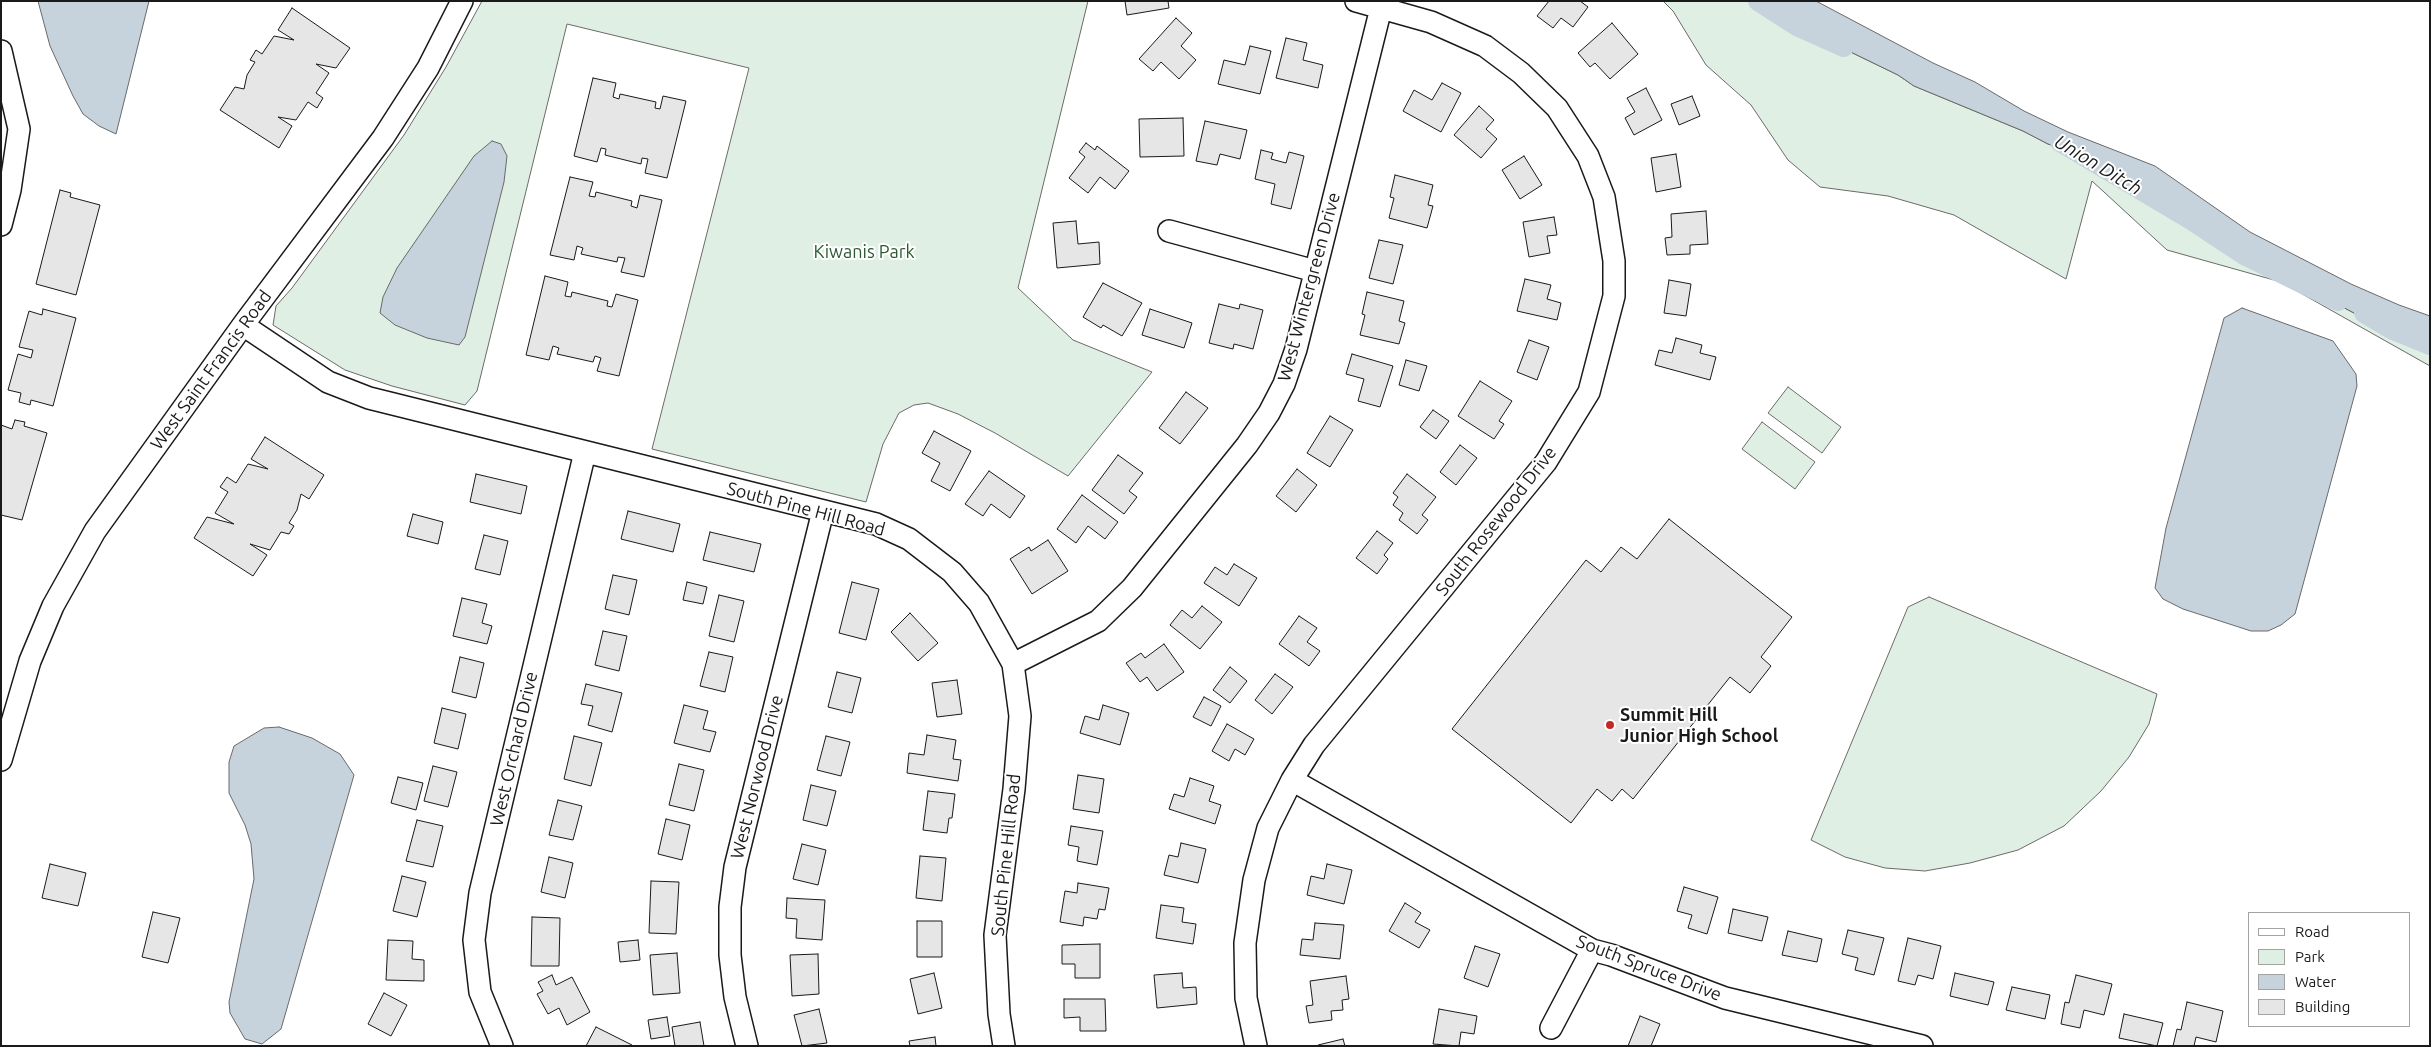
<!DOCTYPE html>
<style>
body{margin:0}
#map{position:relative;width:2431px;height:1047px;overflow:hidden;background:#fff;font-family:Ubuntu,sans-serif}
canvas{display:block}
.frame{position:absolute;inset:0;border:2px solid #1a1a1a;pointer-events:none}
.legend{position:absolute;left:2248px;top:912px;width:162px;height:115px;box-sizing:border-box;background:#fff;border:1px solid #a3a3a3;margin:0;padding:6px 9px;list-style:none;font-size:15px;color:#1a1a1a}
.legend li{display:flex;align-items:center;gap:10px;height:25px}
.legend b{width:25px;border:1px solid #a3a3a3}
</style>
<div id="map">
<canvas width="2431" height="1047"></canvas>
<div class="frame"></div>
<ul class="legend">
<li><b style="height:6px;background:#fff"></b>Road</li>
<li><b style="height:14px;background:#e0efe3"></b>Park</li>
<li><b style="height:14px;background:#c6d2dc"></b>Water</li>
<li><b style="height:14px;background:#e6e6e6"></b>Building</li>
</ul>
</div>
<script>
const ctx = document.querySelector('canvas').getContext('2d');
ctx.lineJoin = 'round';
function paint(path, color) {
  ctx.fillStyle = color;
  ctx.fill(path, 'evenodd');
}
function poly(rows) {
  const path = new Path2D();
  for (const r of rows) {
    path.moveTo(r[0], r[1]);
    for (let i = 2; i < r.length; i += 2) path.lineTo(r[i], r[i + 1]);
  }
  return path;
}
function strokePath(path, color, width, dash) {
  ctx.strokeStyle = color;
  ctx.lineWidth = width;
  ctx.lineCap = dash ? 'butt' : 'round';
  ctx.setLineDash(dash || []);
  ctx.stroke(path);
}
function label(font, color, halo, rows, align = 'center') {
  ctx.font = font + ' Ubuntu,sans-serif';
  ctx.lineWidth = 4;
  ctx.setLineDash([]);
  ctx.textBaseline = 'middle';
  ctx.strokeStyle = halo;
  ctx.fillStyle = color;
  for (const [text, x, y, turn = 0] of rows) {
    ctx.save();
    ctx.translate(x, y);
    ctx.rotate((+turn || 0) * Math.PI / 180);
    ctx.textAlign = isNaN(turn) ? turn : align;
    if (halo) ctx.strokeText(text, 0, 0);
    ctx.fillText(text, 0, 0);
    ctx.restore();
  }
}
const green = poly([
 [482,1,1088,1,1018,288,1073,340,1152,372,1068,476,995,433,958,414,928,403,914,405,899,413,883,444,866,502,652,449,749,68,567,24,477,391,465,405,392,386,345,370,273,325,276,306,292,288,404,135,446,67,482,1],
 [1663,1,1764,1,1830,42,1898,75,1914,86,2023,131,2048,144,2105,162,2163,193,2256,258,2279,269,2322,296,2369,321,2381,326,2400,327,2430,343,2430,366,2281,282,2167,250,2092,181,2066,279,1954,215,1888,196,1820,187,1788,160,1751,105,1706,65,1673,11,1663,1],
 [1788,387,1841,427,1822,453,1768,413,1788,387],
 [1762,422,1815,462,1795,489,1742,449,1762,422],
 [1929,597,2157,694,2149,724,2129,757,2101,791,2064,826,2018,850,1970,863,1925,871,1885,868,1845,857,1811,840,1908,607,1929,597]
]);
paint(green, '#e0efe3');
strokePath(green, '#6a6a6a', 1);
const water = poly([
 [38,1,149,1,116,134,99,126,83,114,73,96,50,46,38,1],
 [1764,1,1816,1,1933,63,1975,82,2024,111,2068,132,2155,166,2250,232,2351,284,2399,305,2430,316,2430,343,2400,327,2381,326,2369,321,2322,296,2279,269,2256,258,2163,193,2130,174,2105,162,2048,144,2023,131,1914,86,1898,75,1830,42,1764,1],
 [492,141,501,144,507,156,504,182,465,337,459,345,427,338,395,325,380,313,383,297,397,268,474,156,492,141],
 [2242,308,2333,341,2356,374,2357,386,2295,614,2281,625,2268,631,2251,631,2183,609,2163,599,2155,588,2166,528,2224,318,2242,308],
 [279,727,312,738,340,754,354,775,281,1029,262,1044,245,1039,230,1013,229,1002,254,879,251,844,245,825,229,793,229,762,234,746,264,728,279,727]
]);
paint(water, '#c6d2dc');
strokePath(water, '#6a6a6a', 1);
strokePath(poly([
 [1758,1,1797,26,1844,47],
 [2060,142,2191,220,2244,255,2338,301],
 [2364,313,2393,330,2430,345]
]), '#c6d2dc', 20);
const building = poly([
 [1125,1,1168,1,1169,8,1127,15,1125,1],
 [1549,1,1580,1,1588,7,1573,27,1561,18,1553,28,1537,16,1549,1],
 [292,8,350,48,336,68,316,64,329,73,316,93,323,98,317,108,308,102,296,120,278,117,292,126,279,148,220,110,235,87,244,89,247,75,255,62,250,60,256,50,262,54,274,36,294,40,278,30,292,8],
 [1176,18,1192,33,1181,46,1196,60,1179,79,1161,62,1153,71,1139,59,1176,18],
 [1612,23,1638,54,1610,79,1595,63,1590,67,1578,53,1612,23],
 [1286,38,1307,43,1303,60,1323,65,1318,88,1276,78,1286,38],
 [1250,46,1271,51,1260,94,1218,84,1224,60,1245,65,1250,46],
 [593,78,616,83,613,97,619,99,620,94,656,102,655,108,660,109,663,96,686,101,667,178,645,173,648,159,642,158,641,164,605,155,606,149,601,148,597,162,574,156,593,78],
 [1442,83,1461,93,1441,132,1403,111,1414,90,1432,100,1442,83],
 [1646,88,1662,120,1634,135,1625,118,1635,112,1627,98,1646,88],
 [1692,96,1700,116,1679,125,1671,104,1692,96],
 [1479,106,1494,120,1486,129,1497,139,1481,158,1454,135,1479,106],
 [1183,118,1184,156,1140,157,1139,119,1183,118],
 [1205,121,1247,130,1240,159,1220,154,1217,165,1196,161,1205,121],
 [1086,143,1095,150,1097,146,1129,171,1115,189,1100,177,1088,193,1069,178,1085,157,1079,152,1086,143],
 [1261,150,1273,153,1271,159,1286,163,1289,152,1304,156,1291,209,1271,204,1275,184,1255,179,1261,150],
 [1676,154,1681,187,1656,192,1651,158,1676,154],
 [1524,156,1542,185,1520,199,1502,170,1524,156],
 [1395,175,1433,185,1428,205,1433,206,1427,228,1389,218,1394,198,1390,197,1395,175],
 [570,177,593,182,589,196,595,197,596,192,632,201,631,206,637,208,640,195,662,200,644,277,621,272,625,258,618,257,617,262,581,254,583,248,577,246,574,260,550,255,570,177],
 [60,190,71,193,70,197,100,205,76,295,36,284,60,190],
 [1706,211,1708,244,1690,245,1690,254,1667,255,1665,238,1672,237,1671,214,1706,211],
 [1554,217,1557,235,1547,236,1550,253,1529,257,1523,222,1554,217],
 [1076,221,1078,244,1099,242,1100,264,1057,268,1053,223,1076,221],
 [1379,240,1403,245,1393,284,1369,278,1379,240],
 [545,276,568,282,565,296,571,297,572,292,608,301,607,306,612,307,616,294,638,300,619,376,597,371,601,358,595,356,593,362,557,354,559,348,553,346,549,360,526,355,545,276],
 [1525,279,1551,285,1547,299,1561,303,1557,320,1517,311,1525,279],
 [1669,280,1691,284,1686,316,1664,313,1669,280],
 [1103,283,1142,303,1122,336,1103,325,1101,328,1083,317,1103,283],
 [1367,292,1404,301,1399,321,1405,323,1399,344,1360,335,1365,315,1362,314,1367,292],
 [1219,304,1239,309,1240,304,1263,310,1253,349,1234,344,1233,349,1209,343,1219,304],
 [43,309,76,318,53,406,31,400,30,405,19,402,21,393,8,390,18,354,31,358,33,350,19,347,29,311,42,315,43,309],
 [1150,309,1192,323,1184,348,1142,335,1150,309],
 [1676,338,1702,345,1700,353,1716,357,1710,380,1655,365,1659,350,1672,353,1676,338],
 [1529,340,1549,347,1537,380,1517,372,1529,340],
 [1352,354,1393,366,1380,407,1358,401,1364,379,1346,374,1352,354],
 [1406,360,1427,366,1419,391,1399,385,1406,360],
 [1480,381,1512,401,1499,421,1504,424,1494,439,1458,416,1480,381],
 [1186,392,1208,408,1180,444,1159,428,1186,392],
 [1433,410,1449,421,1436,439,1420,427,1433,410],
 [1330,416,1353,430,1330,467,1307,453,1330,416],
 [15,420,25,422,24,426,47,433,22,520,1,515,1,425,12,429,15,420],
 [934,431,971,451,950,491,931,481,940,463,922,453,934,431],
 [265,437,324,475,309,499,301,494,297,510,289,523,294,526,289,534,281,532,270,550,250,544,267,555,253,576,194,538,207,517,234,524,215,513,228,492,220,487,227,477,236,483,248,464,268,469,251,459,265,437],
 [1460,445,1477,458,1456,485,1440,472,1460,445],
 [1118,455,1143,473,1129,491,1137,497,1124,514,1092,490,1118,455],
 [1297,469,1317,485,1296,512,1276,496,1297,469],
 [989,471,1025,496,1010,518,991,504,983,516,965,504,989,471],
 [476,474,527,486,521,514,470,502,476,474],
 [1407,474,1436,497,1422,515,1428,520,1417,534,1399,520,1403,513,1393,505,1398,497,1393,493,1407,474],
 [1082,495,1118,522,1105,539,1088,526,1076,543,1057,529,1082,495],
 [628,511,680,524,673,552,621,539,628,511],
 [413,514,443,522,438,544,407,536,413,514],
 [1669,519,1792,617,1761,657,1771,666,1750,693,1730,677,1633,799,1622,789,1612,801,1597,789,1571,823,1452,729,1586,560,1601,572,1621,547,1637,559,1669,519],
 [1377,531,1393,543,1384,555,1388,559,1377,574,1356,558,1377,531],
 [710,532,761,544,754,572,703,560,710,532],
 [484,535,508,541,500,575,475,569,484,535],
 [1048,540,1068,571,1032,594,1010,559,1029,547,1031,551,1048,540],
 [1234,564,1257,578,1239,606,1204,583,1215,567,1227,575,1234,564],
 [613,575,637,580,629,615,605,609,613,575],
 [687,582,707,587,703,604,683,600,687,582],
 [852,582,879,589,866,640,839,633,852,582],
 [719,595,744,601,734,642,709,636,719,595],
 [462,598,487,604,482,623,492,626,487,644,453,636,462,598],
 [1202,606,1222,622,1200,649,1170,625,1182,610,1192,618,1202,606],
 [910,613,938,643,918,661,891,632,910,613],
 [1299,616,1317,628,1307,642,1320,651,1309,666,1279,644,1299,616],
 [603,631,627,636,619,671,595,665,603,631],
 [1164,644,1184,672,1157,691,1147,677,1140,682,1126,663,1141,653,1145,658,1164,644],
 [709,652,733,657,725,692,700,686,709,652],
 [460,657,484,663,476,698,452,692,460,657],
 [1230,667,1247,681,1230,703,1213,690,1230,667],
 [837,672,861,678,852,713,828,707,837,672],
 [1275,674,1293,687,1272,714,1255,700,1275,674],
 [957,680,962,714,937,717,932,683,957,680],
 [586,684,622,693,612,732,588,725,593,706,581,704,586,684],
 [1204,697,1221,706,1211,726,1193,717,1204,697],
 [684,705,708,711,703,729,716,732,710,752,674,743,684,705],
 [1103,705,1129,713,1120,745,1080,733,1085,716,1099,720,1103,705],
 [442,708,466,714,458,749,434,743,442,708],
 [1227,724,1254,739,1245,755,1235,749,1229,761,1212,751,1227,724],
 [927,735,956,740,953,759,961,760,958,781,907,773,909,753,924,755,927,735],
 [574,736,602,743,591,786,564,779,574,736],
 [826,736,850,742,841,776,817,770,826,736],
 [679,764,704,770,694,811,669,805,679,764],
 [433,766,457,772,448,807,424,801,433,766],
 [1078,775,1104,779,1099,813,1073,809,1078,775],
 [398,777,423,783,416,810,391,803,398,777],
 [1190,778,1214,786,1209,801,1221,805,1215,824,1169,809,1174,794,1184,797,1190,778],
 [811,785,836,791,827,826,803,820,811,785],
 [928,791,955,794,952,818,949,818,947,833,923,830,928,791],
 [558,800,582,806,573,840,549,835,558,800],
 [666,819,690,825,682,860,658,854,666,819],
 [417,820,443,826,433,867,406,861,417,820],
 [1071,826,1103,831,1097,865,1077,861,1079,847,1068,845,1071,826],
 [1181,843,1206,849,1198,883,1164,875,1169,855,1178,857,1181,843],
 [802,844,826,850,818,885,793,879,802,844],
 [920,856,946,858,942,901,916,898,920,856],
 [549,857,573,863,565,898,541,892,549,857],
 [50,864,86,873,78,906,42,898,50,864],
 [1327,864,1352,870,1344,904,1307,895,1311,876,1324,879,1327,864],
 [402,876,426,882,417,917,393,911,402,876],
 [651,881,679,882,676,934,649,933,651,881],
 [1078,883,1109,888,1105,910,1099,909,1097,919,1084,917,1083,926,1060,922,1065,891,1077,893,1078,883],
 [1684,887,1718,897,1707,934,1688,928,1692,915,1677,911,1684,887],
 [787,898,825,900,822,940,796,938,797,919,786,918,787,898],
 [1405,903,1421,913,1415,922,1430,930,1419,948,1389,931,1405,903],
 [1161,905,1184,908,1182,922,1196,924,1193,944,1156,938,1161,905],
 [1733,909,1768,917,1762,941,1728,933,1733,909],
 [153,912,180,918,168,963,142,957,153,912],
 [532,917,560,918,559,966,531,966,532,917],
 [917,921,942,921,942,957,917,957,917,921],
 [1315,923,1344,925,1340,959,1300,955,1302,939,1313,940,1315,923],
 [1848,930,1884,938,1874,975,1855,970,1858,958,1842,954,1848,930],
 [1788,931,1822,939,1817,962,1782,955,1788,931],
 [1908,938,1941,946,1933,979,1918,975,1915,985,1898,981,1908,938],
 [388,940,413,941,412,959,424,960,424,981,386,980,388,940],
 [638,940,640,960,620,962,618,942,638,940],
 [1100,944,1100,978,1075,978,1075,964,1062,964,1062,945,1100,944],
 [1475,946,1500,954,1488,987,1464,978,1475,946],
 [677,953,680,993,653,995,650,955,677,953],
 [818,954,819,994,792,996,790,955,818,954],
 [934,973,942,1008,918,1014,910,979,934,973],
 [1182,973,1183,988,1196,987,1197,1004,1157,1008,1154,975,1182,973],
 [1955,973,1994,982,1988,1005,1950,996,1955,973],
 [552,975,556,985,572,977,590,1012,567,1025,559,1008,548,1014,537,994,543,991,538,982,552,975],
 [2076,975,2112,984,2104,1015,2084,1010,2080,1028,2061,1024,2065,1002,2069,1003,2076,975],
 [1346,976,1349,999,1342,1000,1343,1010,1331,1011,1332,1020,1309,1023,1306,1006,1313,1005,1310,981,1346,976],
 [2012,987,2050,995,2045,1019,2006,1010,2012,987],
 [384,993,407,1005,391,1036,368,1024,384,993],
 [1064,999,1105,999,1106,1031,1080,1031,1080,1017,1064,1018,1064,999],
 [2187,1002,2223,1011,2216,1042,2196,1037,2194,1046,2173,1046,2177,1029,2181,1030,2187,1002],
 [819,1009,827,1043,802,1046,794,1015,819,1009],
 [1439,1009,1477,1016,1474,1034,1461,1032,1459,1046,1433,1044,1439,1009],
 [2124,1014,2163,1023,2157,1046,2119,1038,2124,1014],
 [1640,1016,1660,1024,1651,1046,1628,1046,1640,1016],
 [667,1017,670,1036,651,1039,648,1020,667,1017],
 [700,1022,704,1046,675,1046,672,1027,700,1022],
 [596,1027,632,1045,632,1046,586,1046,596,1027],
 [935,1037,936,1046,910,1046,909,1041,935,1037],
 [1343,1039,1345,1046,1318,1046,1318,1045,1343,1039]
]);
paint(building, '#e6e6e6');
strokePath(building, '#1a1a1a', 1);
const minor = poly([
 [1,51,19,129,10,190,1,225],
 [1169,231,1315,271],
 [243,325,328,382,369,398,876,524,909,539,952,572,979,603,1013,664,1020,716,1014,789,995,935,999,1014,1004,1046],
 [1013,664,1098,621,1132,588,1247,445,1269,413,1284,384,1296,349,1381,8],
 [1,760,30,661,53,606,95,531,243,325,383,138,428,68,462,1],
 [1292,780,1592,950,1611,955,1725,998,1922,1046],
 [1551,1028,1592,950],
 [502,1046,480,992,474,940,480,893,585,452],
 [747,1046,735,997,730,955,730,907,735,867,823,511],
 [1256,1046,1246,998,1245,943,1254,880,1268,828,1292,780,1314,745,1546,462,1589,392,1614,296,1614,261,1604,197,1588,156,1557,108,1521,73,1485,46,1431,22,1356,1]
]);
strokePath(minor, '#1a1a1a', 24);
strokePath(minor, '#fff', 21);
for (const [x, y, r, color] of [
 [1610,725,5,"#c62828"]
]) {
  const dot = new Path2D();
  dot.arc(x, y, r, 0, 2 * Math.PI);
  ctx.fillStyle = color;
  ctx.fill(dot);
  strokePath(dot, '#fff', 2);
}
label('18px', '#2b5a34', '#fff', [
 ["Kiwanis Park",864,252]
]);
label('18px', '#1a1a1a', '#fff', [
 ["West Wintergreen Drive",1309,287,-75],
 ["West Saint Francis Road",211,370,-54],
 ["South Pine Hill Road",806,509,15],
 ["South Rosewood Drive",1496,521,-52],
 ["West Orchard Drive",514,749,-77],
 ["West Norwood Drive",757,777,-76],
 ["South Pine Hill Road",1006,855,-84],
 ["South Spruce Drive",1649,968,21]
]);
label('bold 18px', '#1a1a1a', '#fff', [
 ["Summit Hill",1620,715],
 ["Junior High School",1620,736]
], 'left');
label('italic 19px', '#1a1a1a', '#fff', [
 ["Union Ditch",2098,165,31]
]);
</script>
